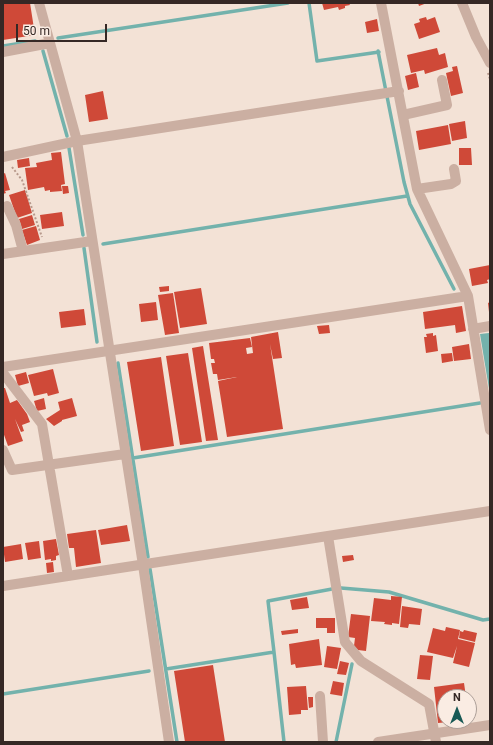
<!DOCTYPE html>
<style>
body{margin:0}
#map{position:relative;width:493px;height:745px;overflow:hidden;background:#f3e2d6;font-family:Roboto,sans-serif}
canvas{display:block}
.frame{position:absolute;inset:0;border:4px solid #352825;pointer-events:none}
.north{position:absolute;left:437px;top:689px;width:40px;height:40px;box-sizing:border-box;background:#faece3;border:1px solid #ab9e97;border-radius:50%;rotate:0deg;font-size:11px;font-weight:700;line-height:16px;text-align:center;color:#352825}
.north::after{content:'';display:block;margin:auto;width:14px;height:18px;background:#185955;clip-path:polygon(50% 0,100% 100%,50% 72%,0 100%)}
.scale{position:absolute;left:16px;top:24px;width:91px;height:18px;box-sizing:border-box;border:2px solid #352825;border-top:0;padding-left:5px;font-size:12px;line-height:14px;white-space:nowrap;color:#352825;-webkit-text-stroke:3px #faece3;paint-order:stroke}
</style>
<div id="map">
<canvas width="493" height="745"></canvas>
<div class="frame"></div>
<div class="north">N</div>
<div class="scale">50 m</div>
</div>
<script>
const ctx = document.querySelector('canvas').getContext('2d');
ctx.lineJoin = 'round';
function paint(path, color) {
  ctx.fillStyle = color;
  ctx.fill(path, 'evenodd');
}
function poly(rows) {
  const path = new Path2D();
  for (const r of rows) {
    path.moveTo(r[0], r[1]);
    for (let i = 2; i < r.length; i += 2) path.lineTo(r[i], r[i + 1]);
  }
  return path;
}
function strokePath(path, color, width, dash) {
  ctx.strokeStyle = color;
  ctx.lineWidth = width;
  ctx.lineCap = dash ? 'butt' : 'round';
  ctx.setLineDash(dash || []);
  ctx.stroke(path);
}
paint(poly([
 [489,333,490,338,490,395,480,334]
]), '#73b2ac');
strokePath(poly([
 [309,3,317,61,379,52],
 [58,38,288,3],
 [3,46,35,41],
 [43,51,67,136],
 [378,51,404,182,410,204,454,289],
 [69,148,83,235],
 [103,244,407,196],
 [84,248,97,342],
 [118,363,148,557],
 [133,458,480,403],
 [150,569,177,742],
 [341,588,389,592,483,620,490,619],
 [274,652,284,742],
 [166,669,274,652,268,601,332,589],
 [3,694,149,671],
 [336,742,352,664]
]), '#73b2ac', 3.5);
paint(poly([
 [3,3,30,3,35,35,3,40],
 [322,3,349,3,350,5,345,6,345,8,339,10,338,7,324,10],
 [418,3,427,3,419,6],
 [426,17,427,20,435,17,440,32,419,39,414,24,420,22,419,19],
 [377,19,379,31,367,33,365,22],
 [437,48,439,55,445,53,448,67,425,74,424,70,411,73,407,55],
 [457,66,463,93,451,96,446,73,453,71,452,67],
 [416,73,419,87,408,90,405,76],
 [103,91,108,119,89,122,85,95],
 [465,121,467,138,452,141,449,124],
 [448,125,451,144,419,150,416,131],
 [459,148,471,148,472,165,459,165],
 [61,152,65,184,61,185,62,191,50,192,50,190,45,191,44,187,28,190,25,168,37,167,36,163,52,160,51,153],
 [29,158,30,166,18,168,17,160],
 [5,173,10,190,5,191,6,193,3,194,3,174],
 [62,186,68,186,69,193,63,194],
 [25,190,32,213,17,218,9,195],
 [62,212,64,226,42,229,40,215],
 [32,215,35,225,22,229,19,219],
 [36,226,40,240,27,245,22,230],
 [490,265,490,279,487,280,488,283,472,286,469,269],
 [169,286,169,291,160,292,159,287],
 [201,288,207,324,180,328,174,292],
 [173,293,179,333,165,335,158,295],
 [156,302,158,320,141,322,139,304],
 [490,302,490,312,489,312,488,303],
 [462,306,466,331,456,333,455,325,425,329,423,312],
 [84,309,86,325,61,328,59,312],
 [329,325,330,333,319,334,317,326],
 [278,332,282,358,273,359,270,344,283,429,227,437,218,381,237,377,218,380,217,374,213,374,211,363,215,363,214,359,211,359,209,343,250,338,252,347,246,348,247,354,253,353,251,337],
 [433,333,433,336,436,335,438,351,426,353,424,337,427,337,426,334],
 [469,344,471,359,454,361,452,347],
 [203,346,218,440,206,441,192,348],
 [188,353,202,442,180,445,166,356],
 [452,353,453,361,442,363,441,354],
 [161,357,174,446,141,451,127,362],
 [53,369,59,393,48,396,47,393,34,396,28,375],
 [26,372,29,383,18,386,15,375],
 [3,388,5,388,10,403,17,400,27,414,30,422,22,425,24,431,21,432,15,419,23,441,8,446,3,432],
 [44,398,46,409,37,411,34,401],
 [72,398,77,416,62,420,62,421,54,426,46,419,60,410,58,402],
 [127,525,130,541,101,545,98,530],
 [96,530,101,563,76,567,74,548,69,548,67,534],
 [56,539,59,555,56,556,56,560,51,561,51,559,45,560,43,541],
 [39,541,41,558,28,560,25,543],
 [21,544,23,559,5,562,3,547],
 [353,555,354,560,343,562,342,556],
 [53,562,54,572,47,573,46,563],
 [391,596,402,597,399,624,392,623,392,625,384,624,385,622,371,621,374,598,391,600],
 [307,597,309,608,292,610,290,600],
 [402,606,422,609,420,625,409,624,408,628,400,627],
 [351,614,370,616,366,651,358,650,354,646,355,638,348,637],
 [316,618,335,618,335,633,327,633,327,628,316,628],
 [446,627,460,630,458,639,475,643,469,667,453,663,457,646,453,658,427,652,433,628,445,631],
 [298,629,298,633,282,635,281,631],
 [464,630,477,633,475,642,459,638,460,631,463,632],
 [319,639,322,665,296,668,295,664,291,665,289,644],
 [327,646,341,648,337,669,324,667],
 [420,655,433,656,430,680,417,679],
 [340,661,349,663,346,675,337,674],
 [213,665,225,742,185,742,174,671],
 [333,681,344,683,342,696,330,694],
 [464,683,466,697,445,697,445,721,449,722,438,723,434,687],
 [306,686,308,710,301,710,301,714,289,715,287,687],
 [308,697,313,697,313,707,309,708]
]), '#cf4938');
strokePath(poly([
 [488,73,490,79],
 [12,167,22,180,42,237]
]), '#b7998c', 2, [2, 2]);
strokePath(poly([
 [39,3,77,141,143,565,169,742],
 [381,3,417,189,468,296,490,430],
 [462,3,476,37,490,63],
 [3,52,50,43],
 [403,115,447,105,442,80],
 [3,157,77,141,399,91],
 [417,189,451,184,456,181,454,169],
 [7,206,16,225,23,251],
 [3,254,92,241],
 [473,329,490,326],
 [3,367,468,296],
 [3,373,42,424,68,576],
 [3,450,12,470,125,454],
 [328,536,345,642,361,661,429,704,436,742],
 [3,586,490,511],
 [320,696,323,742],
 [378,742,490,725]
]), '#cbafa2', 10);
</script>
